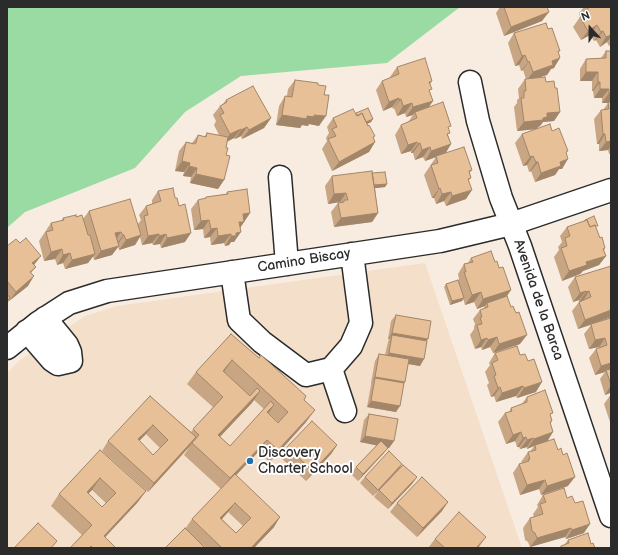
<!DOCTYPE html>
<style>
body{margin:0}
#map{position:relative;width:618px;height:555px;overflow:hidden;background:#f8ece0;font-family:"Balsamiq Sans",sans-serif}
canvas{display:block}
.frame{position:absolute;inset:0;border:8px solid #2b2b2b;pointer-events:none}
.north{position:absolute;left:570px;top:8px;width:40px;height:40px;-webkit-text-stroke:3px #fff;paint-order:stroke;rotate:339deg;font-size:11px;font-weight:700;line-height:16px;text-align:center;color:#2b2b2b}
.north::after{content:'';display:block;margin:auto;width:14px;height:18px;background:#2b2b2b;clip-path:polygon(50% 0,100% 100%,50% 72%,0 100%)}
</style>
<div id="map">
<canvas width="618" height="555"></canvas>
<div class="frame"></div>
<div class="north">N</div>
</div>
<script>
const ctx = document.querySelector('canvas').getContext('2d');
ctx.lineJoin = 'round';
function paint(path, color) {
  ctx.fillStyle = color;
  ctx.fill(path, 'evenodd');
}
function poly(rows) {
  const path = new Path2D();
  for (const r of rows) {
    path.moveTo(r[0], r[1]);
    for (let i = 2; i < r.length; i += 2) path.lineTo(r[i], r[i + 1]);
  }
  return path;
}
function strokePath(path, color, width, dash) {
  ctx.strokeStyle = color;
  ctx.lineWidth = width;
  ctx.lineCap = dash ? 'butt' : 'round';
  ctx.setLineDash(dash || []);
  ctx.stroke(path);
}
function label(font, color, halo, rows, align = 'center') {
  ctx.font = font + ' "Balsamiq Sans",sans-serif';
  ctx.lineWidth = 4;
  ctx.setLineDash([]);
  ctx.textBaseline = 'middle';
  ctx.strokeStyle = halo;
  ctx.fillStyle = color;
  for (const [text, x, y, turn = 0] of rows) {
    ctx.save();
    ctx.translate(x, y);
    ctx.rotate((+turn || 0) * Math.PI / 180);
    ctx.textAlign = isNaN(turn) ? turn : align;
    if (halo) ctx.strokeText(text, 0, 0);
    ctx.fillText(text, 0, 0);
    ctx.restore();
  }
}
paint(poly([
 [425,263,522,548,7,548,7,373,20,360,85,316,117,306]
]), '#f3dfca');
paint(poly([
 [7,7,460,7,387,63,241,76,185,112,135,168,25,212,7,228]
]), '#9adaa3');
const minor = poly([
 [470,82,478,121,501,198,520,246,611,516],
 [280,177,287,264],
 [232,272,239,320,262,342,306,375,331,369,351,346,361,323,352,254],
 [27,331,52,360,58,364,71,361,70,352,67,345,45,318],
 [7,348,38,323,69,303,107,291,440,241,511,224,611,190],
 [331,369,345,411]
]);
strokePath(minor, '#2b2b2b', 25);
strokePath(minor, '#fff', 22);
paint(poly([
 [500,7,548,7,542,21,504,36,496,13],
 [584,7,611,7,611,45,609,46,607,42,600,47,596,40,594,41,590,35,581,40,573,27,580,17,579,13],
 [548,29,558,53,554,68,551,69,547,75,537,78,546,82,555,88,560,112,554,121,543,122,540,126,538,127,537,129,552,131,566,153,562,169,559,169,555,175,535,182,531,171,529,172,527,165,523,166,515,143,522,134,536,129,517,131,514,107,517,103,517,100,519,98,518,89,525,79,526,79,523,70,521,71,519,65,515,66,508,43,514,33],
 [606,51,611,51,611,154,609,154,608,150,599,151,599,144,597,144,594,119,601,110,603,110,608,103,602,103,602,98,594,98,593,91,592,91,592,81,580,81,580,69,586,59,601,58],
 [397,67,432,81,430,85,429,107,448,129,448,135,451,144,445,154,472,170,469,174,471,178,469,180,466,199,446,206,444,201,436,204,434,198,432,198,424,175,436,157,425,161,423,157,415,160,413,153,411,153,411,151,401,154,395,135,401,125,409,122,409,121,413,115,406,117,405,113,397,116,394,108,393,109,392,107,383,111,376,90,382,81,390,78,390,77],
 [295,80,319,126,309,124,308,126,302,125,300,128,276,125,279,106,285,96,287,96,288,89],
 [226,100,271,118,264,128,242,139,241,136,235,139,234,138,227,142,226,148,226,155,224,180,218,189,190,183,191,177,183,176,184,172,175,171,179,151,186,142,192,143,198,135,204,137,207,133,219,135,214,125,216,121,213,115,220,106,223,104],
 [356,113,373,119,371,122,367,124,375,142,369,152,332,171,322,149,327,141,326,138,329,133,327,127,333,118,356,114],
 [372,173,387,184,385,187,375,188,378,213,372,222,334,227,331,212,338,203,340,202,328,204,325,186,332,176],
 [158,191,185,242,161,248,160,244,153,245,152,243,142,245,140,237,135,245,119,250,118,246,112,255,94,260,93,256,88,263,65,269,63,263,57,265,55,259,44,261,39,241,51,223,61,221,63,218,76,217,83,219,89,211,138,224,141,220,139,215,146,206,152,204,152,200],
 [227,192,250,213,240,228,234,242,231,242,229,245,225,246,224,243,211,245,210,237,204,238,203,229,194,230,191,209,198,200,205,199,206,197,226,194],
 [585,220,596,228,600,238,605,248,604,251,606,256,599,265,583,271,580,274,562,281,554,257,559,250,558,247,562,242,560,236,567,227,584,221],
 [7,246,34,265,36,267,31,273,28,286,9,301,7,303],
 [471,258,495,262,499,268,511,290,506,297,520,344,493,353,490,347,482,350,481,347,475,349,470,335,474,329,474,327,475,324,473,319,480,310,483,309,485,306,477,309,474,302,465,305,463,298,462,301,450,305,444,287,446,284,459,280,459,279,458,274,464,264,468,263],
 [611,267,611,317,594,323,611,318,611,422,610,422,604,404,611,394,610,393,605,395,600,379,605,372,595,375,589,358,596,349,599,347,589,349,584,334,591,325,578,329,572,311,579,302,579,300,573,302,568,287,575,277],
 [396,315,427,341,420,366,408,364,404,383,396,412,367,407,371,385,371,383,375,361,379,354,385,355,388,342,389,339,388,339,391,321],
 [231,334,304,400,306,422,270,462,258,452,236,475,274,527,254,548,206,548,185,529,192,519,221,489,184,455,190,446,148,492,102,451,108,441,150,396,191,432,213,407,187,384,196,372],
 [254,400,264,409,230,446,220,437],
 [268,413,278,422,278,423,268,414],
 [146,434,160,448,153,455,139,441],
 [228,512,243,526,236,533,222,519],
 [495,353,520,355,536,392,517,398,516,396,496,402,494,396,491,397,487,385,489,383,485,372,490,365,489,363],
 [527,397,551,417,552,421,550,424,547,441,568,486,541,495,539,489,520,495,513,473,519,464,522,463,521,462,528,452,530,452,534,446,527,449,527,447,520,449,519,447,517,447,515,441,506,444,498,422,505,413,509,412,511,408,521,405],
 [369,414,394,441,389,448,387,447,383,454,358,481,351,474,356,467,377,445,360,442,364,420],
 [337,445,331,454,306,481,280,457,287,447],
 [100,450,146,491,137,503,105,537,116,548,70,548,82,535,51,506,59,494],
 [92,490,106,503,102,507,88,493],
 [402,464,398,470,373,496,360,483,365,477],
 [412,484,388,509,374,497,379,490],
 [543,495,567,498,584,533,566,539,565,537,530,547,528,542,525,540,523,528,530,518,534,517,533,514,538,507,537,505],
 [397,503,442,511,417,537,390,512],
 [435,539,479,547,478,548,428,548],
 [568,540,591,544,595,548,559,548,561,546,564,545]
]), '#c8a583');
paint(poly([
 [546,7,548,7,543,14,549,12,542,21,504,36,511,27],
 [597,25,590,35,581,40,588,31],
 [603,31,596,40,594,41,601,32],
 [611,35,611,37,607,42,600,47,606,37],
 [525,55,519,65,515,66,522,56],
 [560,58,554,68,551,69,547,75,526,81,533,72,552,61],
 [529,61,523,70,521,71,528,62],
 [586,72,598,72,592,81,580,81],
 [598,82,600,82,593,91,592,91],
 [600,89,609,89,602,98,594,98],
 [609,93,611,93,611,103,602,103],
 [399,98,392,107,383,111,389,102],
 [401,99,394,108,393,109,399,100],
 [433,101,427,110,415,112,413,115,406,117,413,107],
 [412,103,405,113,397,116,403,106],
 [560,112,554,121,543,122,540,126,538,127,537,129,517,131,524,122,547,113],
 [282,115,307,116,314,115,326,116,319,126,309,124,308,126,302,125,300,128,276,125],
 [271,118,264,128,242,139,249,130],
 [373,119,371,122,359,128,362,124],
 [247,127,241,136,235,139,241,130],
 [241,129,234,138,224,143,230,134],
 [603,134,605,134,599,144,597,144],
 [611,141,611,146,608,150,599,151,606,142],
 [375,142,369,152,332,171,339,162],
 [417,142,411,151,401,154,408,145],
 [420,143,413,153,411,153,418,144],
 [451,144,445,154,425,161,431,151],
 [430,147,423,157,415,160,422,150],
 [533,156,527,165,523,166,530,157],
 [568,159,562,169,559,169,555,175,535,182,541,173,560,162],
 [182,161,190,163,184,172,175,171],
 [536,162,538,162,531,171,529,172],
 [189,166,197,168,191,177,183,176],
 [196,174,224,180,218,189,190,183],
 [387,184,385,187,369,189,372,185],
 [440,188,434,198,432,198,439,189],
 [472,190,466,199,446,206,452,196],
 [451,192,444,201,436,204,442,194],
 [346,193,340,202,328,204,334,194],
 [250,213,238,231,233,232,243,214],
 [378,213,372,222,334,227,341,218],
 [209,220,203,229,194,230,201,221],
 [217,228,210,237,204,238,211,229],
 [121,232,115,241,115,233],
 [241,232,234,242,231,242,229,245,225,246,231,236,236,233],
 [191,233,185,242,161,248,167,238],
 [159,234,152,243,142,245,148,236],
 [166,234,160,244,153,245,159,236],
 [231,234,224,243,211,245,218,236],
 [123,235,124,235,118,244,116,245],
 [141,235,135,245,119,250,126,240],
 [119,246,112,255,94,260,101,251],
 [62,249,55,259,44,261,51,252],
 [70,253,63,263,57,265,63,255],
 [95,254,88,263,65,269,72,260],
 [41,256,34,265,32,263],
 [606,256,599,265,583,271,580,274,562,281,569,271,586,262],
 [34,276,28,286,9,301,16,292],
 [511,290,504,300,487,303,485,306,477,309,483,299],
 [586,291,579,300,573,302,580,293],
 [589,291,583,301,579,302,586,292],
 [481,292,474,302,465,305,472,295],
 [464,298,462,301,450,305,452,301],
 [611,310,611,317,578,329,585,320],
 [392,333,428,339,423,346,392,335,389,339,388,339],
 [527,335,520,344,493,353,499,344],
 [497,337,490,347,482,350,488,340],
 [487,338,481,347,475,349,481,340],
 [605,338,599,347,589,349,595,340],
 [389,353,424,359,420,366,385,360],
 [232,360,224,372,223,371],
 [611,363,611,370,606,370,605,372,595,375,601,366],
 [375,377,405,382,400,388,375,378,371,383],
 [542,382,536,392,517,398,524,388],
 [611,385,611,391,610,393,605,395],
 [523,386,516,396,496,402,502,393],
 [500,387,494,396,491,397,498,388],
 [260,391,252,403,210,447,218,435],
 [371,401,400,406,396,412,367,407],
 [274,405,266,417,267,412],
 [315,410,306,422,270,462,278,450],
 [153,425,146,434,131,449,138,439],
 [521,432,515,441,506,444,513,435],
 [553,432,547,442,535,445,534,446,527,449,534,439],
 [365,436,394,441,389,448,360,442],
 [196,437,190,446,148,492,154,483],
 [526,437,519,447,517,447,523,438],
 [533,438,527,447,520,449,527,440],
 [267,440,258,452,222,490,230,478],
 [337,445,331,454,306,481,313,471],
 [388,448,383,454,358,481,363,474],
 [402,464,398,470,373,496,378,490],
 [417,477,412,484,388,509,392,503],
 [575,477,568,486,541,495,547,486],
 [100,478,92,490,78,504,87,492],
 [545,480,539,489,520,495,527,485],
 [146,491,137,503,95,548,104,536],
 [448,502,442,511,417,537,423,528],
 [235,503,228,512,214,528,220,518],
 [280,517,274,527,254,548,251,548],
 [590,524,584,533,566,539,572,530],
 [571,528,565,537,530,547,537,538],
 [486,537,478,548,476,548]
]), '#a2866a');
const building = poly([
 [504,7,547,7,549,12,511,27,504,7],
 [587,7,611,7,611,35,606,37,603,31,601,32,597,25,588,31,580,17,589,12,587,7],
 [546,23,548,29,552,28,560,51,558,51,560,58,552,61,553,65,533,72,529,61,528,62,525,55,522,56,514,33,546,23],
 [606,51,611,51,611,93,609,93,609,89,600,89,600,82,598,82,598,72,586,72,586,59,606,58,606,51],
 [425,58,432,81,429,82,432,89,429,90,433,101,413,107,412,103,403,106,401,99,399,100,399,98,389,102,382,81,399,74,397,67,425,58],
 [545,77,546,82,554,81,555,88,557,88,560,112,547,113,547,117,543,118,543,120,524,122,521,98,524,98,524,91,526,91,525,79,545,77],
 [295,80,318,83,318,85,326,86,324,95,329,95,326,116,314,115,314,117,307,116,307,119,282,115,285,96,292,97,295,80],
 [253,86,271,118,249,130,247,127,241,130,241,129,230,134,220,115,224,113,220,106,227,102,226,100,253,86],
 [443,102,451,126,448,127,450,133,447,134,451,144,431,151,430,147,422,150,420,143,418,144,417,142,408,145,401,125,417,118,415,112,443,102],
 [608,102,611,102,611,141,606,142,605,134,603,134,601,110,609,109,608,102],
 [368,108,373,119,366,122,362,113,358,116,356,113,368,108],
 [353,109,357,116,362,113,368,126,369,125,375,136,373,137,375,142,339,162,328,139,336,136,332,129,337,127,333,118,353,109],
 [550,124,552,131,559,128,568,151,566,152,568,159,560,162,561,166,541,173,538,162,536,162,533,156,530,157,522,134,550,124],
 [207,133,228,137,226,148,228,148,226,155,230,156,224,180,196,174,197,168,189,166,190,163,182,161,186,142,194,144,196,143,198,135,206,137,207,133],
 [464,147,472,170,469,171,471,178,468,179,472,190,452,196,451,192,442,194,440,188,439,189,431,165,438,163,436,156,464,147],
 [372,171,378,213,341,218,338,203,344,202,344,200,348,200,346,193,334,194,332,176,372,171],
 [385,172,387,184,374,185,372,173,385,172],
 [173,188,175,198,177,198,179,206,185,204,191,233,167,238,166,234,159,236,159,234,148,236,144,216,148,215,146,206,161,201,158,191,173,188],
 [247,189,250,213,243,214,244,222,239,222,241,232,236,233,236,236,231,236,231,234,218,236,217,228,211,229,209,220,201,221,198,200,206,198,206,197,228,194,227,192,247,189],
 [130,199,141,235,126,240,124,235,123,235,121,232,115,233,119,246,101,251,89,211,130,199],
 [76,215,76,217,82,215,88,235,90,235,95,254,72,260,70,253,63,255,62,249,51,252,46,232,53,230,51,223,64,220,63,218,76,215],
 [594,216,598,226,596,226,595,225,590,227,587,220,585,221,585,220,594,216],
 [587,220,590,227,595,225,600,238,602,237,605,248,603,249,606,256,586,262,587,265,569,271,561,248,567,246,565,238,570,236,567,227,587,220],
 [26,238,41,256,32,263,36,267,30,272,34,276,16,292,7,281,7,246,16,239,20,243,26,238],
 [491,251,495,262,497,261,499,268,503,267,511,290,483,299,481,292,472,295,464,272,466,272,464,264,473,262,471,258,491,251],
 [611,266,611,310,585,320,579,302,591,297,589,291,586,292,586,291,580,293,575,277,611,266],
 [458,280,464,298,452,301,446,284,458,280],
 [7,294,10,298,7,301,7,294],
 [507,296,511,307,513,306,516,313,519,312,527,335,499,344,497,337,488,340,487,338,481,340,477,325,482,324,480,317,482,317,480,310,488,307,487,303,507,296],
 [396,315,431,321,428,339,392,333,396,315],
 [611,318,611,363,601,366,596,349,607,345,605,338,595,340,591,324,611,318],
 [231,334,259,358,261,355,306,396,304,400,315,410,278,450,267,440,230,478,192,443,199,435,193,429,223,397,196,372,231,334],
 [232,360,288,412,278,423,267,412,274,405,271,401,230,446,218,435,260,391,257,388,250,396,223,371,232,360],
 [392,335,427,341,424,359,389,353,392,335],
 [517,346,520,355,525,354,528,361,534,359,542,382,524,388,523,386,502,393,500,387,498,388,494,376,496,375,492,363,498,360,495,353,517,346],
 [379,354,409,359,405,382,375,377,379,354],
 [611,369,611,385,606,370,611,369],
 [375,378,404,383,400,406,371,401,375,378],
 [545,390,553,413,550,414,552,421,550,422,553,432,534,439,533,438,527,440,526,437,523,438,521,432,513,435,505,413,512,411,511,408,527,402,527,397,545,390],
 [150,396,196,437,154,483,108,441,150,396],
 [153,425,168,440,153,455,138,439,153,425],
 [369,414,398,419,394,441,365,436,369,414],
 [312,421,337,445,313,471,287,447,312,421],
 [554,439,558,450,561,448,563,455,567,453,575,477,547,486,545,480,527,485,519,464,529,461,528,459,530,459,528,452,536,450,535,445,554,439],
 [381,441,388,448,363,474,356,467,381,441],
 [100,450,146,491,104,536,116,548,93,548,91,546,89,548,70,548,92,525,59,494,100,450],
 [100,478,116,493,102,507,87,492,100,478],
 [389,451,402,464,378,490,365,477,389,451],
 [403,465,417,477,392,503,379,490,403,465],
 [235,474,280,517,251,548,222,548,192,519,235,474],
 [235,503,251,518,236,533,220,518,235,503],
 [422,477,448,502,423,528,397,503,422,477],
 [564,488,567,498,572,496,575,503,583,501,590,524,572,530,571,528,537,538,535,533,532,531,530,518,543,514,540,504,546,502,543,495,564,488],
 [459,512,486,537,476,548,445,548,435,539,459,512],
 [38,523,57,541,51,548,14,548,38,523],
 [185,528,205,548,165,548,185,528],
 [588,533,591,544,593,543,595,548,561,548,561,546,569,543,568,540,588,533]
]);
paint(building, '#e8c098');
strokePath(building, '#a2866a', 1);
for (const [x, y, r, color] of [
 [250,461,4,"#1f6fb2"]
]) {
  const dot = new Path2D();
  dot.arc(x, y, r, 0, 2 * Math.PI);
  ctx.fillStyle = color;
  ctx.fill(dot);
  strokePath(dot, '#fff', 1.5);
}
label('14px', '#2b2b2b', '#fff', [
 ["Camino Biscay",304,261,-9],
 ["Avenida de la Barca",538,300,71]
]);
label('14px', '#2b2b2b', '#fff', [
 ["Discovery",258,453],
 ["Charter School",258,469]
], 'left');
</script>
